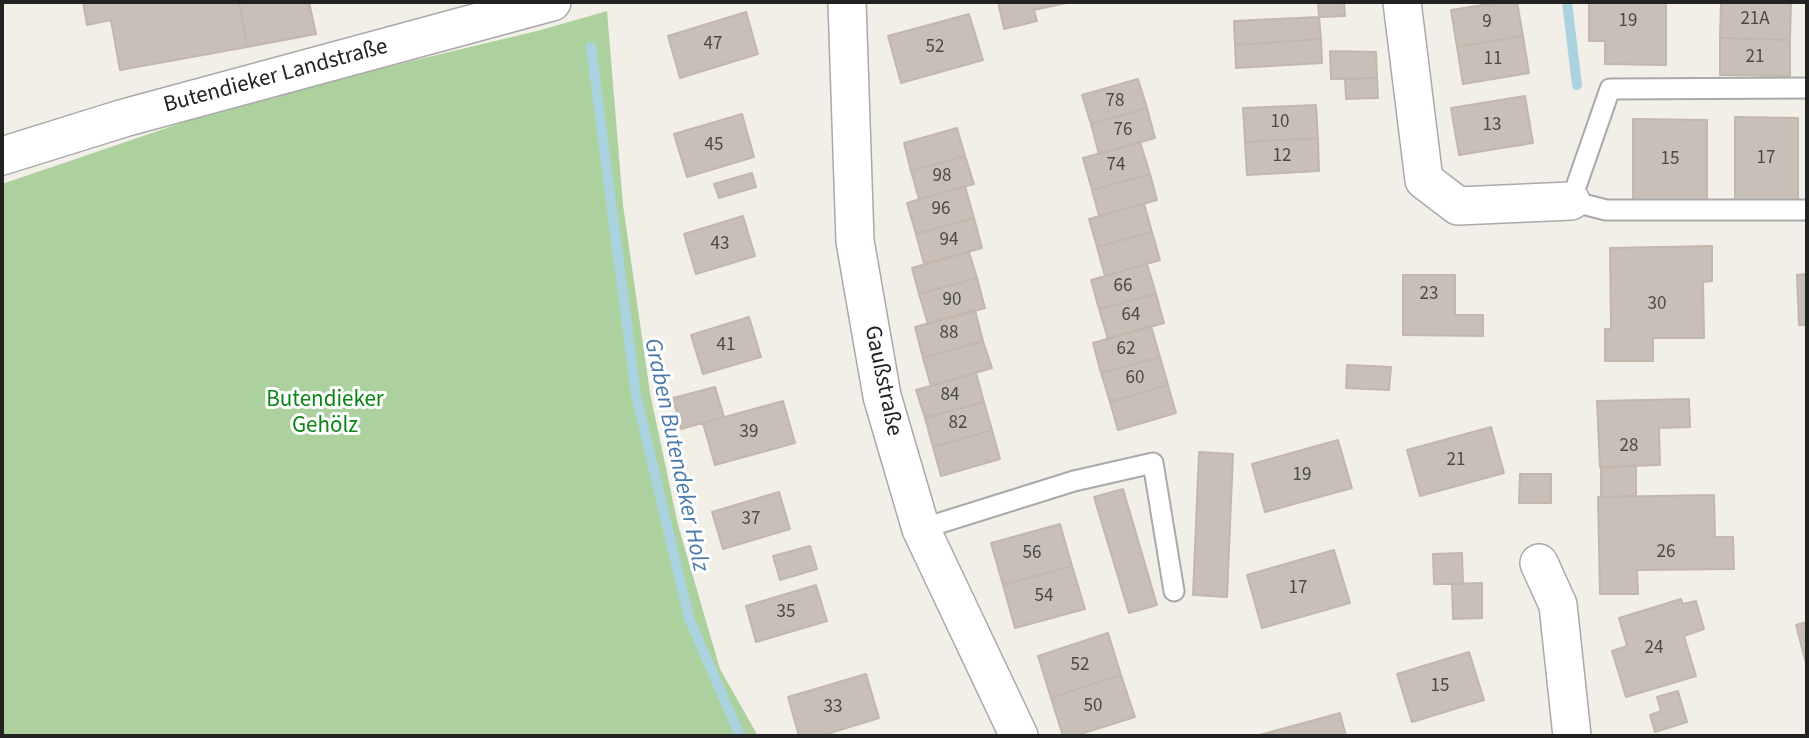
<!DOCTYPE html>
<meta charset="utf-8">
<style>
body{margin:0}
#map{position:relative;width:1809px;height:738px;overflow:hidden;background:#f2efe9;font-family:"Source Sans 3",sans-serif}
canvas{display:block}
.frame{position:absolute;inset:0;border:4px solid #222;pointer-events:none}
</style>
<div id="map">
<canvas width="1809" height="738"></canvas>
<div class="frame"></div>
</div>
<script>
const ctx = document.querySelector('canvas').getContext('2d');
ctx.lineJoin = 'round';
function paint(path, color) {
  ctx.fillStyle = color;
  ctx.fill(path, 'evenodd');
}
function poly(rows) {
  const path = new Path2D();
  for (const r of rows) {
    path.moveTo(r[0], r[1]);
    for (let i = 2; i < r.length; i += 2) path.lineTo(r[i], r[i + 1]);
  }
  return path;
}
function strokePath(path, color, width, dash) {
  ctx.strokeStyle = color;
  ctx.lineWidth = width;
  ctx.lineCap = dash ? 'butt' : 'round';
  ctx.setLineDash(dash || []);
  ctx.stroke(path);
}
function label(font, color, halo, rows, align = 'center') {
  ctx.font = font + ' "Source Sans 3",sans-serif';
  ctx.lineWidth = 6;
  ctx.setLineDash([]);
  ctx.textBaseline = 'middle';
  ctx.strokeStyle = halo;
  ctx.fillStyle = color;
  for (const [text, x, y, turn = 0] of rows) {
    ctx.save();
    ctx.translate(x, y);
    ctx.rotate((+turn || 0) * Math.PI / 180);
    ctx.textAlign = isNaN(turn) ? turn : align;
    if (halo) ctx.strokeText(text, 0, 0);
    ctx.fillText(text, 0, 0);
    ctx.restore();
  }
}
paint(poly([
 [607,11,623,205,650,393,678,525,720,669,758,736,2,736,2,184,249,100,541,30]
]), '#add19e');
strokePath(poly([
 [1567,2,1577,85],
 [591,47,636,395,689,618,740,736]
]), '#aad3df', 10);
const building = poly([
 [83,2,239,2,247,47,120,70,111,20,87,25,83,2],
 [239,2,309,2,316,34,247,47,239,2],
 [998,2,1071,2,1034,10,1037,21,1004,29,998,2],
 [1318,2,1344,2,1345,16,1319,17,1318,2],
 [1502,2,1517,2,1523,36,1457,47,1451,10,1502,2],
 [1589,2,1666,2,1666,65,1605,64,1605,41,1589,41,1589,2],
 [1721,2,1791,2,1790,40,1720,38,1721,2],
 [746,12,758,54,680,78,668,36,746,12],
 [969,14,983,60,901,83,888,36,969,14],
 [1319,17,1321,39,1235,45,1234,21,1319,17],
 [1523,36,1529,73,1463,84,1457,47,1523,36],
 [1720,38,1790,40,1790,76,1720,75,1720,38],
 [1321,39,1322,63,1236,68,1235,45,1321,39],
 [1330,51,1376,52,1377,78,1331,79,1330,51],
 [1377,78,1378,98,1346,99,1345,79,1377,78],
 [1138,79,1147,108,1091,124,1082,95,1138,79],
 [1525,96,1533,143,1459,155,1451,108,1525,96],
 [1316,105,1318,138,1245,142,1243,108,1316,105],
 [1147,108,1155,138,1099,154,1091,124,1147,108],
 [742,114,754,157,687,177,674,134,742,114],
 [1735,117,1798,118,1798,201,1735,200,1735,117],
 [1633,119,1707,120,1707,200,1633,200,1633,119],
 [957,128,965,156,911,171,904,143,957,128],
 [1318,138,1319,171,1247,175,1245,142,1318,138],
 [1140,142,1150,174,1092,190,1083,158,1140,142],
 [965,156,974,184,919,199,911,171,965,156],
 [752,173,756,187,719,198,714,184,752,173],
 [1150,174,1157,200,1099,216,1092,190,1150,174],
 [965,186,974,218,916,234,907,203,965,186],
 [1144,204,1152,232,1097,247,1089,219,1144,204],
 [743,216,755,256,696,274,684,234,743,216],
 [974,218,982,248,924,264,916,234,974,218],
 [1152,232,1160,260,1105,276,1097,247,1152,232],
 [1712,246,1712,281,1703,282,1704,338,1653,338,1653,361,1605,361,1605,329,1611,329,1610,248,1712,246],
 [969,252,977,278,919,294,912,268,969,252],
 [1147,264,1156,294,1099,309,1091,280,1147,264],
 [1807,274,1807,325,1799,325,1797,275,1807,274],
 [1403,275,1455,275,1455,315,1483,315,1483,336,1403,335,1403,275],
 [977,278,985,308,928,324,919,294,977,278],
 [1156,294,1164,323,1108,339,1099,309,1156,294],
 [975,310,983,341,923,358,915,327,975,310],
 [749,317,761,357,703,374,691,335,749,317],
 [1151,326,1160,357,1101,373,1093,343,1151,326],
 [983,341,992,368,931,386,923,358,983,341],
 [1160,357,1168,385,1110,402,1101,373,1160,357],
 [1347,365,1391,367,1389,390,1346,388,1347,365],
 [976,373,984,402,925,418,916,390,976,373],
 [1168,385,1176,413,1118,430,1110,402,1168,385],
 [715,387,724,417,681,429,673,398,715,387],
 [1689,399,1690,427,1659,428,1660,465,1600,467,1597,401,1689,399],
 [783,401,795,443,715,465,703,423,783,401],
 [984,402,992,430,933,447,925,418,984,402],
 [1491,427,1504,473,1420,496,1407,450,1491,427],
 [992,430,1000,459,941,476,933,447,992,430],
 [1338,440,1352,488,1265,512,1252,464,1338,440],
 [1199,452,1233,454,1227,597,1193,595,1199,452],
 [1636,466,1636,496,1601,497,1601,467,1636,466],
 [1520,474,1551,474,1551,503,1519,503,1520,474],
 [1123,489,1157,605,1129,613,1094,497,1123,489],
 [779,492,790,529,723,549,712,512,779,492],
 [1714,495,1715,537,1733,537,1734,569,1637,570,1638,594,1600,594,1598,497,1714,495],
 [1060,524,1072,566,1003,585,991,543,1060,524],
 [810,546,817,569,780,580,773,556,810,546],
 [1334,550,1350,603,1262,628,1247,575,1334,550],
 [1462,553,1463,584,1434,584,1433,554,1462,553],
 [1072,566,1085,609,1015,628,1003,585,1072,566],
 [1482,583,1482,618,1453,619,1452,584,1482,583],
 [816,585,827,621,756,642,746,606,816,585],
 [1681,599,1683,604,1696,601,1704,629,1684,636,1696,676,1626,697,1612,651,1627,646,1619,618,1681,599],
 [1807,622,1807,667,1796,625,1807,622],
 [1108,633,1121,675,1051,698,1038,656,1108,633],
 [1469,652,1484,700,1412,722,1397,674,1469,652],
 [866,674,879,718,820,736,799,736,788,697,866,674],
 [1121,675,1135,717,1074,736,1063,736,1051,698,1121,675],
 [1678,691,1687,722,1655,732,1650,715,1661,711,1657,697,1678,691],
 [1340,713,1346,736,1256,736,1340,713]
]);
paint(building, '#c7bfb8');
strokePath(building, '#c4b6ab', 2);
const service = poly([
 [1807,88,1610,89,1571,201,1606,210,1807,210],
 [921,529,1074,481,1153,463,1174,591]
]);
const minor = poly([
 [847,2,855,241,882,396,921,529,1019,736],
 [1402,2,1424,180,1458,206,1571,201],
 [2,156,124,118,552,2],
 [1539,563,1558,605,1572,736]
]);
strokePath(service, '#a9a9a9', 23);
strokePath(minor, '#a9a9a9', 40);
strokePath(service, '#fff', 19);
strokePath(minor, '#fff', 37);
label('19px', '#4b4948', null, [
 ["21A",1755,20],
 ["19",1628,22],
 ["9",1487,23],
 ["47",713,45],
 ["52",935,48],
 ["21",1755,58],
 ["11",1493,60],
 ["78",1115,102],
 ["10",1280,123],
 ["13",1492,126],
 ["76",1123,131],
 ["45",714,146],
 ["12",1282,157],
 ["17",1766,159],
 ["15",1670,160],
 ["74",1116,166],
 ["98",942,177],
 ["96",941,210],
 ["94",949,241],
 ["43",720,245],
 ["66",1123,287],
 ["23",1429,295],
 ["90",952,301],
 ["30",1657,305],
 ["64",1131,316],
 ["88",949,334],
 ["41",726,346],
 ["62",1126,350],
 ["60",1135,379],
 ["84",950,396],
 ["82",958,424],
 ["39",749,433],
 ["28",1629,447],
 ["21",1456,461],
 ["19",1302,476],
 ["37",751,520],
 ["26",1666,553],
 ["56",1032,554],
 ["17",1298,589],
 ["54",1044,597],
 ["35",786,613],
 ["24",1654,649],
 ["52",1080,666],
 ["15",1440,687],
 ["50",1093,707],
 ["33",833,708]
]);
label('23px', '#222', '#fff', [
 ["Butendieker Landstraße",276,77,-15],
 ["Gaußstraße",882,381,78]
]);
label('23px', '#0c8416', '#fff', [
 ["Butendieker",325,401],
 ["Gehölz",325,427]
]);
label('italic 24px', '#4a7aab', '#fff', [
 ["Graben Butendeker Holz",675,455,78]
]);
</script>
